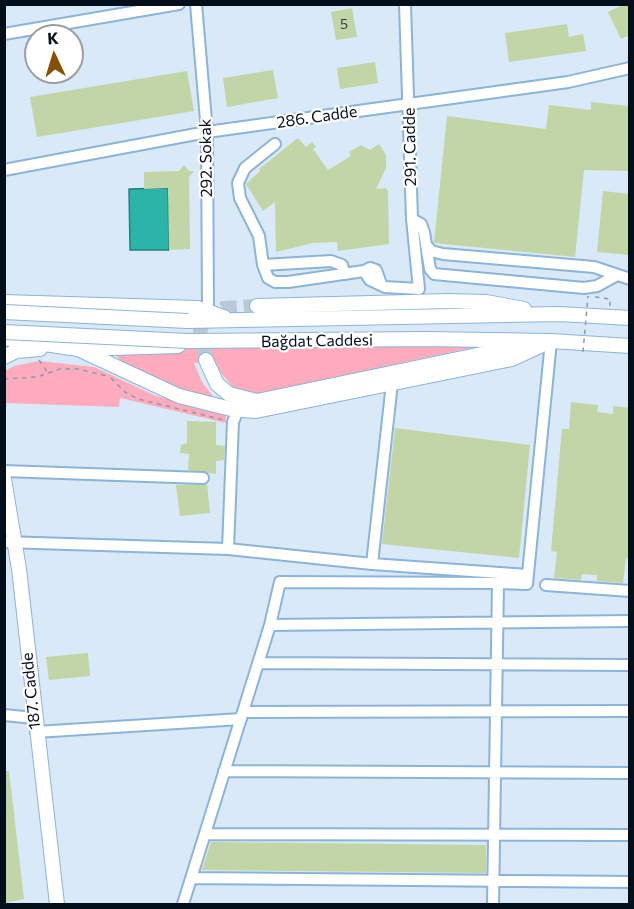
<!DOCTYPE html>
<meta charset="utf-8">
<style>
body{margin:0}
#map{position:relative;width:634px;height:909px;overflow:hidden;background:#d9e9f8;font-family:Commissioner,sans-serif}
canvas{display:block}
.frame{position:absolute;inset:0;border:6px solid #020e1a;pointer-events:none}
.north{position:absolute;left:24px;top:24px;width:60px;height:60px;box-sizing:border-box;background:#fff;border:2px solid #9a9fa3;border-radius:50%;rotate:356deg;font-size:16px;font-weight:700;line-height:24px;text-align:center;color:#020e1a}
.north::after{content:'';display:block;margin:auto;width:21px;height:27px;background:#875000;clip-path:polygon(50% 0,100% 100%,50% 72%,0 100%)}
</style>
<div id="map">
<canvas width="634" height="909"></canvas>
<div class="frame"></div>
<div class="north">K</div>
</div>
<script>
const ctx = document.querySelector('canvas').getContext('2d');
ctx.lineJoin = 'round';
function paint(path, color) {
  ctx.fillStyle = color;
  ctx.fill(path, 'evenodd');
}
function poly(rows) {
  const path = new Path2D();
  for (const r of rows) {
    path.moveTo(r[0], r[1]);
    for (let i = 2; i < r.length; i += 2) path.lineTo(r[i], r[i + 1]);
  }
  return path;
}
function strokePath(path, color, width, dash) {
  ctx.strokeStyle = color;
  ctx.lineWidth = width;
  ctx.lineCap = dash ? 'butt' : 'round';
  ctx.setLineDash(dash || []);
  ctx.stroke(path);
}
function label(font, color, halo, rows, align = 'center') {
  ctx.font = font + ' Commissioner,sans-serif';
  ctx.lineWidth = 4.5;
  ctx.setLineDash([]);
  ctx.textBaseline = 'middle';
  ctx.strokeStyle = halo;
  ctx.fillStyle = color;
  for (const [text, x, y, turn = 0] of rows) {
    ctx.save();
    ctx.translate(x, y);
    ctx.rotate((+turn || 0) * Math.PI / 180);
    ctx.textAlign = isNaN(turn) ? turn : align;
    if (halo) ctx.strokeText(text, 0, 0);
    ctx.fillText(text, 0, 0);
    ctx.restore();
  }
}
paint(poly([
 [485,345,256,394,234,388,221,373,215,361,194,363,202,382,215,399,169,385,120,360,114,352,117,348],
 [39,361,94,367,156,396,226,415,226,423,120,398,119,407,6,403,5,371,14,366]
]), '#fdabbd');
const water = poly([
 [168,188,169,250,130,250,129,189,168,188]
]);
paint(water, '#2bb5a8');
strokePath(water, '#1f837d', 1.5);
paint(poly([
 [625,4,630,4,630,35,621,39,608,12],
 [352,8,357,37,336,40,331,12],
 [567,24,569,37,583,34,586,51,509,62,505,33],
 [375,62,378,83,340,89,337,68],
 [273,70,278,98,227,107,223,78],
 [187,71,194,111,37,137,30,97],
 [591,102,630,106,630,171,584,170,575,257,434,243,447,116,546,129,549,105,591,110],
 [298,138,306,147,312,142,316,147,313,149,328,170,351,156,349,152,361,145,370,150,379,144,386,155,386,168,376,189,386,188,388,192,389,244,338,251,337,242,313,243,276,252,275,202,263,211,246,184,260,171,259,169],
 [184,165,189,171,194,171,189,177,190,249,169,250,168,188,144,189,144,172,179,171],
 [603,191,630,194,630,255,597,252],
 [571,402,598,405,597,412,613,414,613,406,630,408,630,559,626,558,623,583,597,581,597,575,582,574,581,580,554,578,557,552,551,551,562,429,569,429],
 [187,421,216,422,216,445,225,446,224,460,216,461,216,474,188,470,189,454,180,453,181,445,187,443],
 [395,428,530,445,519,558,382,544],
 [207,484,210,513,180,516,176,485],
 [88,653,90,676,49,680,46,657],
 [4,771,9,771,24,899,4,903],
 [211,842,486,845,486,873,202,870]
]), '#c2d5a6');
strokePath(poly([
 [206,360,200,332,204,321,224,308,257,306]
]), '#b9c8d7', 14, [14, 7]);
const minor = poly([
 [196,4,207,132,208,312],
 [4,34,179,4],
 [275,144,245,168,238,183,240,198,259,236,263,265,268,278,275,282,288,282,364,271,370,268,376,270,381,284],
 [4,170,207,132,568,82,630,68],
 [412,219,421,224,424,232,430,269,434,274,584,288,597,286,617,275],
 [428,247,431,251,443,254,594,267,630,279],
 [263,265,331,261,342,265,345,274],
 [364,271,370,280,385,287,419,289,412,219,405,4],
 [4,471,203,478],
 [4,542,228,549,233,422,238,410],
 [228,549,372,564,392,383],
 [372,564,528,575],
 [546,585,630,591],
 [270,625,630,621],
 [258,663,630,665],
 [243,712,630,711],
 [4,715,34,718],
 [36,732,241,719],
 [224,771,630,773],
 [205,834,630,835],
 [191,878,630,882],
 [183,904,270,625,280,582,498,583],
 [493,904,498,583,527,584,551,341]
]);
const major = poly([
 [4,302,198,308,224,317],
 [257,306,448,301,486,302,524,309],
 [188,321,559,314,630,318],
 [4,338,78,349,179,396,231,409,256,411,512,359,551,341],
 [188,341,427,339,551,341,630,346],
 [80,349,178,346],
 [4,357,16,351,40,349],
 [206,360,217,384,229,394,257,401,520,346],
 [4,479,19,569,57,904]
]);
strokePath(minor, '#8cb4d7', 14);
strokePath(major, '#8cb4d7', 16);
strokePath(poly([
 [595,297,610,299,610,306],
 [39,360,48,373],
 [111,378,125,392,138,399,224,420],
 [4,379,37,377,60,369,78,369,107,376]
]), '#8c9ba9', 1.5, [4.5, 4.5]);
strokePath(minor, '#fff', 10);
strokePath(major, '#fff', 14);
const majorBridge = poly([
 [4,312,188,321],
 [4,332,188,341]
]);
strokePath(majorBridge, '#8cb4d7', 16, []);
strokePath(poly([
 [583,352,588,296]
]), '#8c9ba9', 1.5, [4.5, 4.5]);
strokePath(majorBridge, '#fff', 14);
label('14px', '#32403d', null, [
 ["5",344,24]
]);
label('16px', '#020e1a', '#fff', [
 ["286. Cadde",317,117,-8],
 ["291. Cadde",410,147,-91],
 ["292. Sokak",206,158,-91],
 ["Bağdat Caddesi",317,341,-1],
 ["187. Cadde",31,691,-96]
]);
</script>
